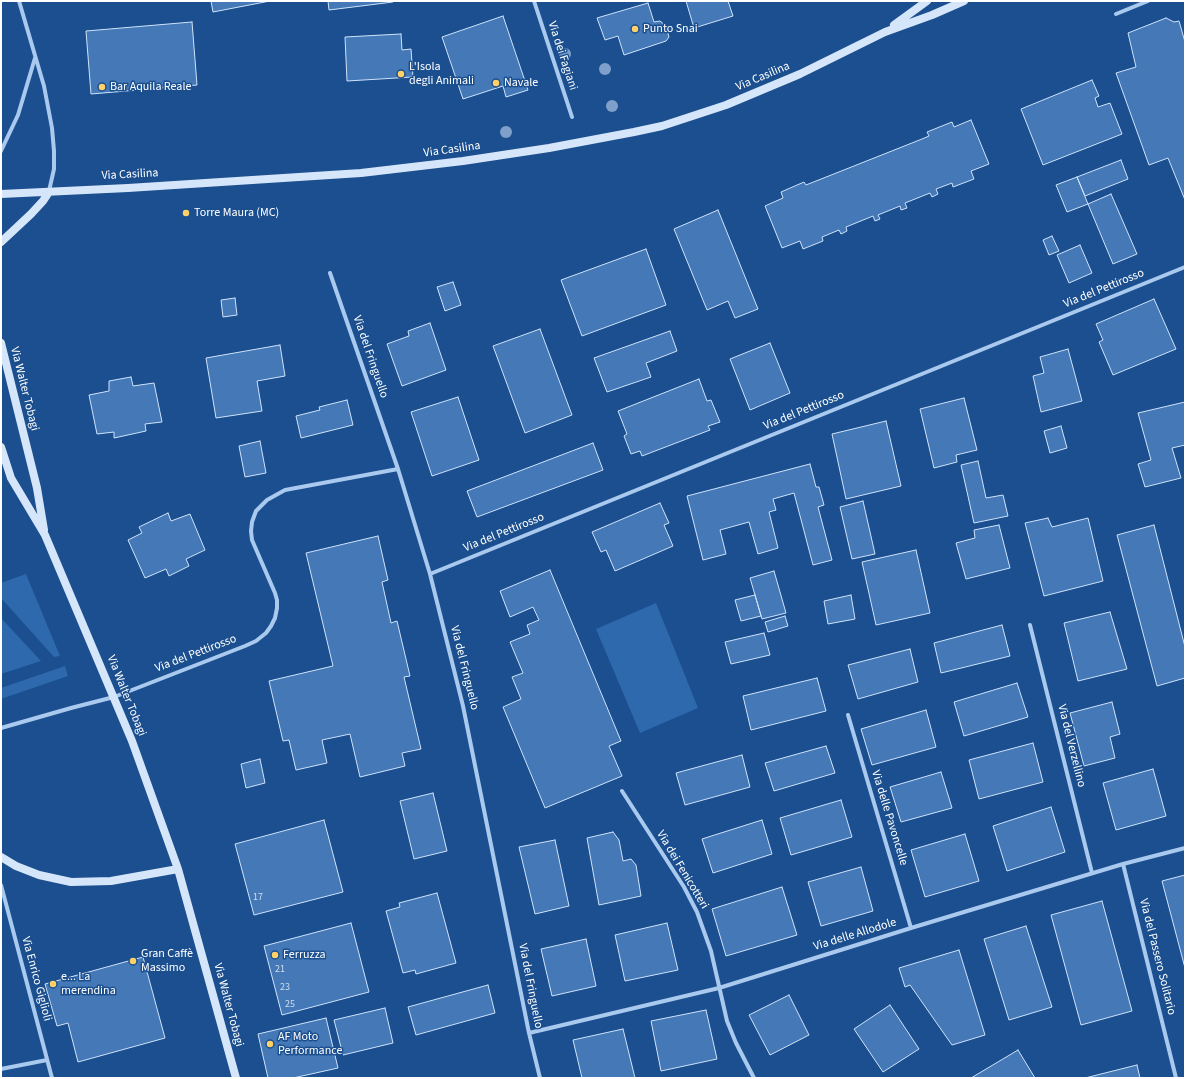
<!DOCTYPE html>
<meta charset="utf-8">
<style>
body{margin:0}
#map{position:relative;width:1186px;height:1079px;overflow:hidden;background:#1b4f8f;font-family:"Source Sans 3",sans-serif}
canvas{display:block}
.frame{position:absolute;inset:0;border:2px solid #fff;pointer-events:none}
</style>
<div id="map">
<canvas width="1186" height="1079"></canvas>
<div class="frame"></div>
</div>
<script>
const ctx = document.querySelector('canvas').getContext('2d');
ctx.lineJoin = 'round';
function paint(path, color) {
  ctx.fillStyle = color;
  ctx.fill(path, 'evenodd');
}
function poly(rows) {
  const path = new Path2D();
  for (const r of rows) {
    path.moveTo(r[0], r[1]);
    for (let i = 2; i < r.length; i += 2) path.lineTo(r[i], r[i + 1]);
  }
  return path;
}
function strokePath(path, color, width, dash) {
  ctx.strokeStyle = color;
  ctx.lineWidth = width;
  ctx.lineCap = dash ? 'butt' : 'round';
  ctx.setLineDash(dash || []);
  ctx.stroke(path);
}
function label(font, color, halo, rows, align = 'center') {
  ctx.font = font + ' "Source Sans 3",sans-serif';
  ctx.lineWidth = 3;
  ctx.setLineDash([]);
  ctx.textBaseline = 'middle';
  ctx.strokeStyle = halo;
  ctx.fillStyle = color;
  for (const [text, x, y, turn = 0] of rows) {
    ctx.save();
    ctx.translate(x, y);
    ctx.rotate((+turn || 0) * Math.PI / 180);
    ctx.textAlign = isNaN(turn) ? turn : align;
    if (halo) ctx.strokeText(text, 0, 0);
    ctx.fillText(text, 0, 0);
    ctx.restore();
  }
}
paint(poly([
 [26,574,60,656,54,657,1,598,1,583],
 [656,603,698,708,640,733,596,629],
 [1,618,41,661,1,674],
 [65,666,68,676,1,699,1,688]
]), '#2e69ad');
const building = poly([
 [211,1,270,1,213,12,211,1],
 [328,1,393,1,393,2,329,10,328,1],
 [686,1,728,1,733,16,694,28,686,1],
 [648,3,654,22,660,21,666,26,669,37,666,41,624,55,618,36,605,40,597,18,648,3],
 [503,16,528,90,506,97,503,86,463,99,442,37,503,16],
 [1166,18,1174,22,1179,21,1185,42,1185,200,1168,158,1149,165,1116,73,1136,67,1128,33,1166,18],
 [192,22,197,85,91,94,86,31,192,22],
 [401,34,402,50,411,49,413,77,347,81,345,37,401,34],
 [1092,80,1099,96,1095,98,1098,107,1110,103,1122,134,1043,165,1021,109,1092,80],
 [971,120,989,164,971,171,974,179,953,187,952,183,936,189,938,194,932,197,930,193,905,203,907,208,901,210,900,206,878,215,880,219,875,221,873,216,846,227,847,231,841,234,839,230,822,237,823,241,803,249,800,241,782,248,765,206,783,198,781,192,804,182,806,185,922,139,929,136,927,132,952,122,954,127,971,120],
 [1121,160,1128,179,1085,196,1077,177,1121,160],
 [1077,177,1088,204,1067,212,1056,185,1077,177],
 [1111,194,1137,254,1113,264,1088,204,1111,194],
 [718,210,758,309,735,318,728,301,707,310,674,229,718,210],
 [1052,236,1059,251,1049,255,1043,240,1052,236],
 [1080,245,1092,273,1069,283,1057,255,1080,245],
 [646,249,666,305,582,336,561,280,646,249],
 [453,282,461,305,445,311,437,287,453,282],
 [235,298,237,315,223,317,221,300,235,298],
 [1154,299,1176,349,1113,375,1099,342,1103,340,1096,324,1154,299],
 [430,323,446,370,402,386,387,344,409,336,408,331,430,323],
 [540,329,572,415,525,433,493,346,540,329],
 [670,331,677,351,646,363,651,377,607,392,594,358,670,331],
 [770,343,790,393,750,410,730,359,770,343],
 [280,345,285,376,257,381,262,411,216,418,206,358,280,345],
 [1068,349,1082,401,1041,412,1033,376,1044,373,1040,357,1068,349],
 [131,377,133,386,154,383,162,422,145,424,146,431,114,438,114,432,97,434,89,395,109,391,109,381,131,377],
 [699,379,707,401,711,400,720,422,708,426,710,430,642,456,640,451,631,454,624,436,627,434,618,411,699,379],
 [458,397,479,460,432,476,411,412,458,397],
 [964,398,977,450,956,455,957,462,934,468,920,409,964,398],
 [347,400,353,425,301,438,296,416,320,410,319,407,347,400],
 [1185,402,1185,445,1172,448,1181,478,1145,487,1138,464,1151,460,1138,413,1185,402],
 [886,421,901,486,846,499,832,434,886,421],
 [1061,426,1067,448,1050,453,1044,431,1061,426],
 [260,441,266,473,245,477,239,446,260,441],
 [593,443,603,470,477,517,467,491,593,443],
 [978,461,986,498,1003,495,1008,516,974,523,961,465,978,461],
 [810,464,816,487,819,487,824,505,818,507,832,560,813,565,794,493,773,499,776,510,769,512,778,548,758,554,749,522,720,530,726,554,703,560,687,496,810,464],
 [863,501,875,554,852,559,840,507,863,501],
 [660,503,669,523,664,525,673,546,615,571,606,550,601,552,592,532,660,503],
 [168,513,171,521,190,514,205,550,186,559,189,566,169,576,166,569,145,578,128,540,142,533,139,527,168,513],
 [1048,518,1052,527,1088,518,1103,581,1044,596,1025,523,1048,518],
 [999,525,1010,568,966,579,956,543,975,538,974,530,999,525],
 [1154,525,1185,647,1185,678,1157,686,1117,535,1154,525],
 [378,536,388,580,382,582,391,623,397,621,410,676,404,677,421,749,402,753,405,766,360,777,350,734,322,740,327,763,296,770,289,740,283,741,269,681,333,666,306,553,378,536],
 [916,550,930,613,876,625,862,562,916,550],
 [550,570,621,741,609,746,622,776,545,808,503,707,521,699,512,677,523,673,510,642,530,634,527,625,539,620,533,607,510,617,500,591,550,570],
 [774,571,786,613,762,619,750,578,774,571],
 [755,595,761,616,741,621,735,600,755,595],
 [851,595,855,619,828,624,824,601,851,595],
 [1110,612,1127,669,1078,681,1064,623,1110,612],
 [785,616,788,626,768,632,765,622,785,616],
 [1002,625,1010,656,941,673,934,643,1002,625],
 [764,633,770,655,731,664,725,642,764,633],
 [910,649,918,682,858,699,848,665,910,649],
 [817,678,826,711,751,730,743,696,817,678],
 [1017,683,1028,717,964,736,954,702,1017,683],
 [1112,702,1120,734,1110,737,1115,758,1084,766,1070,713,1112,702],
 [926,710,936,747,872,765,861,729,926,710],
 [1033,743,1043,782,979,799,969,760,1033,743],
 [826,746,835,773,774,791,765,763,826,746],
 [742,755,750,787,685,805,676,773,742,755],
 [260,759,265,783,246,788,241,764,260,759],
 [1153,769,1166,816,1116,830,1103,783,1153,769],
 [941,772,952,808,901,822,890,787,941,772],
 [433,793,447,851,414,859,400,801,433,793],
 [841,800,852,837,791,855,780,818,841,800],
 [1051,807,1065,852,1007,871,993,826,1051,807],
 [324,820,343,892,254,915,235,844,324,820],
 [762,820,772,854,713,873,702,839,762,820],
 [613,832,619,840,623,861,631,859,636,865,641,896,599,905,587,838,613,832],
 [965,834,979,881,925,897,911,850,965,834],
 [555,840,569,906,535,914,519,847,555,840],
 [861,867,873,911,821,926,808,882,861,867],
 [1185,875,1185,968,1162,881,1185,875],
 [782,887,797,935,726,956,712,909,782,887],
 [437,893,456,963,416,974,415,970,403,973,386,911,400,907,399,903,437,893],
 [1102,901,1132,1011,1081,1025,1051,915,1102,901],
 [351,923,369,992,282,1015,264,946,351,923],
 [667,923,678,970,625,981,615,935,667,923],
 [1026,926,1052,1007,1009,1020,984,939,1026,926],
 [586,939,596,986,552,996,541,949,586,939],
 [959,950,985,1035,952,1045,910,985,905,987,899,968,959,950],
 [143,957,165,1038,78,1062,68,1023,57,1026,45,984,143,957],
 [488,985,495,1013,416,1035,408,1007,488,985],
 [789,995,809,1035,770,1055,749,1015,789,995],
 [890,1005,919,1049,883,1072,854,1029,890,1005],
 [385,1008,393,1043,343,1055,334,1020,385,1008],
 [706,1010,717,1059,661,1071,651,1021,706,1010],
 [326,1018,338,1068,293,1078,268,1078,258,1034,326,1018],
 [623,1029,635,1078,582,1078,573,1040,623,1029],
 [1018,1050,1035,1078,971,1078,1018,1050],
 [1137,1065,1140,1078,1085,1078,1137,1065]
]);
paint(building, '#4478b7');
strokePath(building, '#cfe3fa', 1);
strokePath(poly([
 [19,1,44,86,52,128,54,151,54,169,49,191],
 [534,1,572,117],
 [1116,14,1148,1],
 [1,151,18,115,35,58],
 [330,273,398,469,430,574,463,706,529,1033,540,1078],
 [430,574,1185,267],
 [1030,625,1092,873],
 [848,715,911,928],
 [1,728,71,708,114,697,245,646,256,641,266,633,271,626,275,618,277,608,277,600,275,593,252,540,251,531,252,522,256,511,267,500,285,490,398,469],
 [622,791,684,887,697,912,711,951,727,1021,736,1043,754,1078],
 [1123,864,1176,1078],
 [1,885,52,1078],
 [529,1033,719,988,911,928,1123,864,1185,848],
 [1,1069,47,1060]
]), '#a9c9ee', 4);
strokePath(poly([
 [894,25,927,1],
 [1,194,128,188,361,173,463,161,549,148,634,132,662,126,726,105,800,74,885,32,932,15,964,1],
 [1,242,31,214,43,201,49,192],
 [1,343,37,488,44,530],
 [1,447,11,478,45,535,132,741,178,869,236,1078],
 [1,857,16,866,39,875,71,882,111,881,178,869]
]), '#d6e6fa', 8);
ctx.fillStyle = '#7ea0ca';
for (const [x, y] of [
 [565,54],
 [605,69],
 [612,106],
 [506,132]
]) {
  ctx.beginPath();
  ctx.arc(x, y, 6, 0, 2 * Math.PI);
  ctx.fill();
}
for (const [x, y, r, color] of [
 [635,29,4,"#ffd166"],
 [401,74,4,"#ffd166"],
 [496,83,4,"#ffd166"],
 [102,87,4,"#ffd166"],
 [186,213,4,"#ffd166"],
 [275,955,4,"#ffd166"],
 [133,961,4,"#ffd166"],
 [53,984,4,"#ffd166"],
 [270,1044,4,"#ffd166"]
]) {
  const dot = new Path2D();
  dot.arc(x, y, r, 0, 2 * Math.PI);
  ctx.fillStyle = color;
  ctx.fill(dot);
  strokePath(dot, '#1b4f8f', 1.5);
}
label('10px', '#d0dded', null, [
 ["17",258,898],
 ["21",280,970],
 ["23",285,988],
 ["25",290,1005]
]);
label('12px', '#fff', '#1b4f8f', [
 ["Punto Snai",643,29],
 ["L'Isola",409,67],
 ["degli Animali",409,81],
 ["Navale",504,83],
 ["Bar Aquila Reale",110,87],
 ["Torre Maura (MC)",194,213],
 ["Gran Caffè",141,954],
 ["Massimo",141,968],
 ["Ferruzza",283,955],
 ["e... La",61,977],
 ["merendina",61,991],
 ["AF Moto",278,1037],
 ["Performance",278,1051]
], 'left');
label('12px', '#fff', '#1b4f8f', [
 ["Via dei Fagiani",562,56,72],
 ["Via Casilina",763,77,-23],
 ["Via Casilina",452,150,-8],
 ["Via Casilina",130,175,-3],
 ["Via del Pettirosso",1104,289,-22],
 ["Via del Fringuello",370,357,71],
 ["Via Walter Tobagi",24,389,76],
 ["Via del Pettirosso",804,411,-22],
 ["Via del Pettirosso",504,533,-22],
 ["Via del Pettirosso",196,654,-21],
 ["Via del Fringuello",464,668,76],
 ["Via Walter Tobagi",126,696,68],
 ["Via del Verzellino",1071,746,76],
 ["Via delle Pavoncelle",889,818,73],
 ["Via dei Fenicotteri",682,870,59],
 ["Via delle Allodole",855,935,-17],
 ["Via del Passero Solitario",1157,957,76],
 ["Via Enrico Giglioli",36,979,75],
 ["Via del Fringuello",530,986,79],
 ["Via Walter Tobagi",228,1005,75]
]);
</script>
